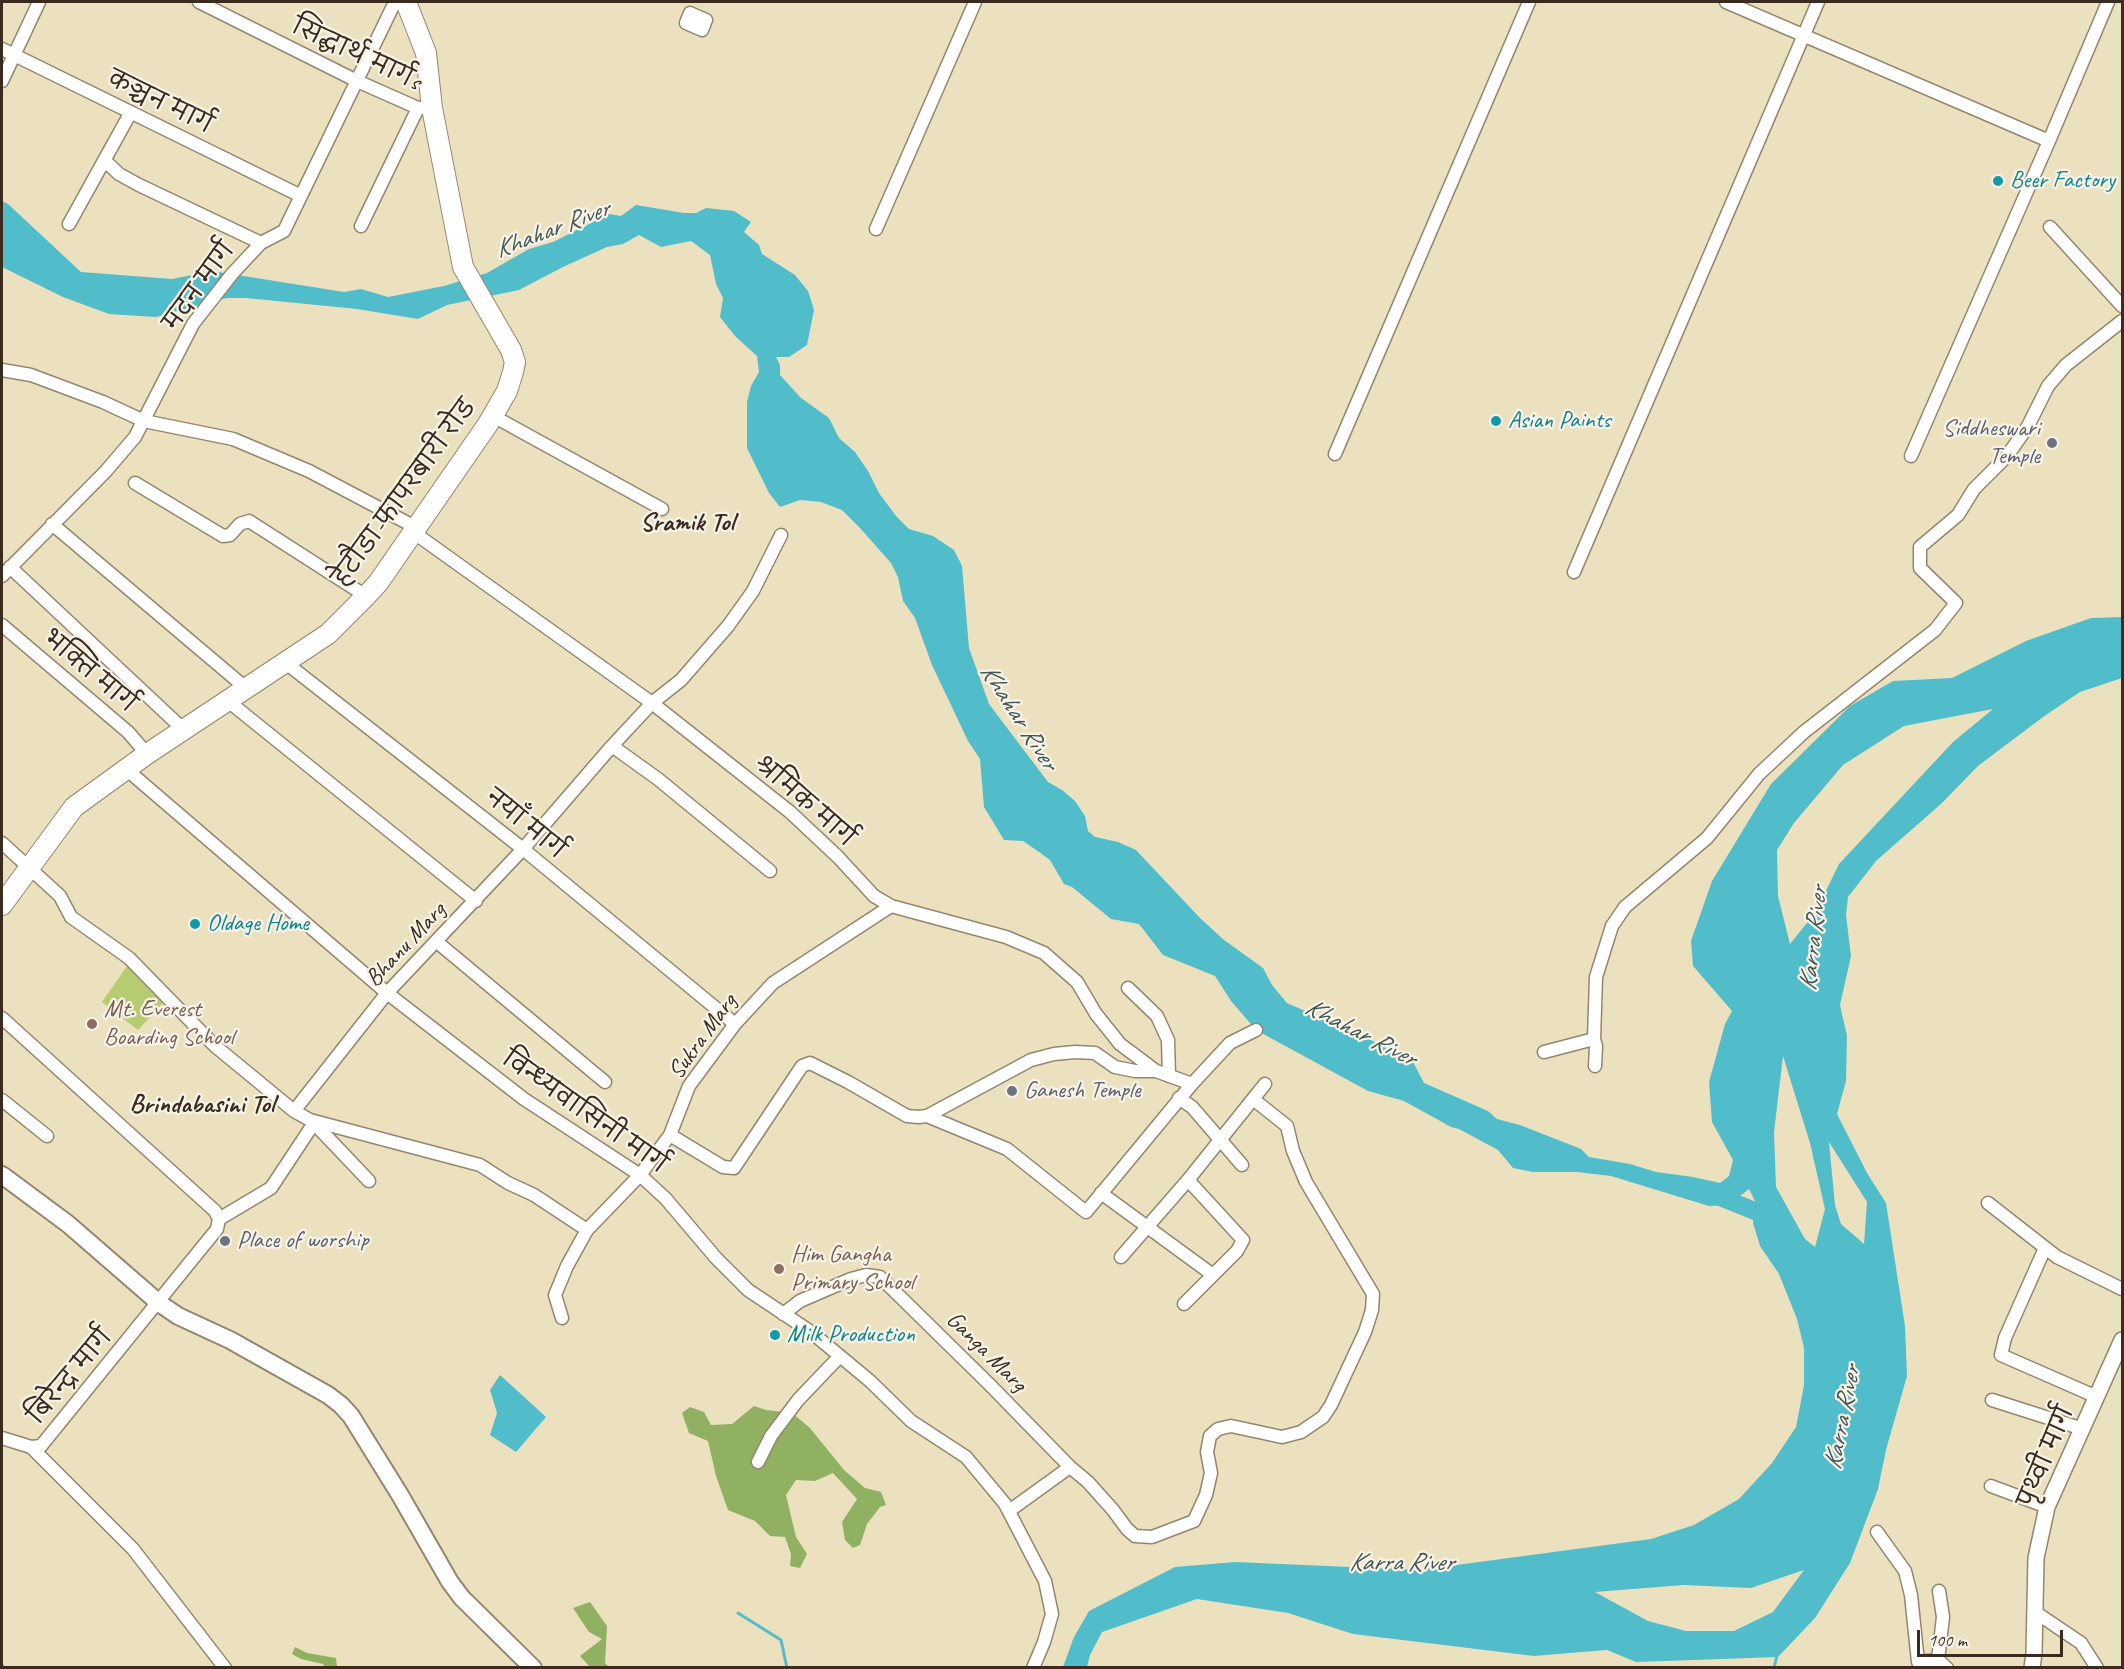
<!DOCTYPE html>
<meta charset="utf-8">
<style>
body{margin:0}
#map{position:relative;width:2124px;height:1669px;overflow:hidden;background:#ece1bf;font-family:Caveat,sans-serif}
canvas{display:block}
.frame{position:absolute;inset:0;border:3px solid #3b2a1e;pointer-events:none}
.scale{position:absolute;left:1917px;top:1630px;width:146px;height:27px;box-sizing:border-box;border:3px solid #3b2a1e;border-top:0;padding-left:8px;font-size:18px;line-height:21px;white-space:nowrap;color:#3b2a1e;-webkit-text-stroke:4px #f7f3e8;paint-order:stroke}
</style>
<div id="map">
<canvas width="2124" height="1669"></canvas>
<div class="frame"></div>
<div class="scale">100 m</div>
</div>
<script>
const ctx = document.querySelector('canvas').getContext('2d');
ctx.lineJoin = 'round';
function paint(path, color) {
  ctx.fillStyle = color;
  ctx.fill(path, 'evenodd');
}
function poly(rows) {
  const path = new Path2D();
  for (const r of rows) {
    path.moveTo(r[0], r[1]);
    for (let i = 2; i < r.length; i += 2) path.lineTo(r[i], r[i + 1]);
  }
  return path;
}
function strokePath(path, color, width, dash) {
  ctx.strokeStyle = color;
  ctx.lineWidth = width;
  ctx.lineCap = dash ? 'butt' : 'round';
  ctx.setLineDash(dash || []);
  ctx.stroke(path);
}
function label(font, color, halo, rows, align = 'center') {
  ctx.font = font + ' Caveat,"Playpen Sans Deva",sans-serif';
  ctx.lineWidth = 4.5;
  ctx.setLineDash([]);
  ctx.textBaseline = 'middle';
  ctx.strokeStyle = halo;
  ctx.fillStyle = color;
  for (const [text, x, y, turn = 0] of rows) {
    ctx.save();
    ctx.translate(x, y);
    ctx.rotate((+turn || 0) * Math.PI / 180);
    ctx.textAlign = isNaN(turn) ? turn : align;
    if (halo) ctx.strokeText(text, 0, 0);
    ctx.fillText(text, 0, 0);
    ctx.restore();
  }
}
paint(poly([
 [127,966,163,1003,138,1030,102,1002]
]), '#b6cc70');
paint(poly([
 [754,1406,766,1410,792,1413,810,1428,844,1470,865,1488,881,1492,886,1505,880,1507,867,1524,860,1545,853,1548,845,1540,842,1522,857,1499,833,1473,815,1481,796,1480,786,1495,796,1537,807,1554,800,1568,790,1566,791,1554,785,1537,770,1536,755,1521,728,1510,716,1476,708,1441,689,1433,682,1413,690,1407,704,1412,711,1425,732,1424],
 [590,1602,607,1626,605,1663,609,1667,590,1667,580,1656,602,1639,589,1632,573,1608],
 [295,1647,307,1653,336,1658,337,1667,325,1667,323,1664,301,1659,292,1654]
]), '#90b062');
paint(poly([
 [2,201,8,204,81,272,172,279,212,271,344,292,361,289,388,297,444,286,487,273,529,249,553,242,609,214,621,216,636,205,684,213,696,213,706,208,734,211,751,222,744,232,759,245,762,254,795,275,808,291,814,310,807,345,789,357,776,357,780,365,780,375,801,398,829,418,839,438,855,452,868,471,879,493,896,516,909,529,933,536,954,550,962,566,969,648,989,704,1048,782,1062,790,1075,801,1085,816,1088,831,1095,837,1118,842,1136,850,1200,918,1224,940,1263,968,1272,985,1287,1003,1371,1040,1413,1062,1424,1083,1488,1111,1497,1119,1520,1125,1581,1149,1589,1157,1630,1164,1656,1172,1693,1177,1720,1183,1729,1176,1733,1160,1712,1122,1709,1082,1725,1024,1732,1011,1693,966,1691,941,1712,881,1771,784,1850,706,1893,681,1952,678,2026,641,2091,618,2122,617,2122,678,2080,692,2043,717,1978,766,1942,803,1876,861,1848,897,1846,915,1851,956,1840,1005,1847,1036,1846,1081,1837,1114,1867,1173,1886,1203,1905,1326,1907,1376,1886,1450,1878,1489,1850,1563,1815,1618,1778,1657,1636,1662,1607,1650,1534,1656,1353,1634,1288,1613,1197,1599,1102,1632,1090,1655,1087,1667,1063,1667,1074,1637,1089,1611,1175,1567,1235,1562,1419,1570,1651,1539,1694,1525,1739,1499,1772,1463,1796,1427,1804,1385,1804,1348,1797,1319,1779,1274,1760,1246,1753,1223,1755,1201,1749,1189,1728,1205,1709,1206,1611,1176,1577,1172,1533,1172,1513,1168,1498,1150,1459,1129,1451,1127,1404,1101,1368,1091,1256,1030,1231,1001,1215,976,1163,955,1139,924,1111,919,1072,887,1064,884,1050,860,1039,852,1023,841,1004,840,984,807,980,759,968,741,932,665,915,618,903,601,898,577,891,563,860,528,842,510,821,502,800,500,780,507,769,493,747,448,747,402,751,386,759,372,757,356,735,336,720,317,723,298,716,284,710,255,691,241,661,247,639,235,623,244,607,247,563,267,519,290,447,305,418,319,357,309,246,298,227,298,210,302,156,317,109,314,63,297,2,267],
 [1993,709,1953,742,1839,864,1815,913,1790,944,1778,896,1777,850,1794,823,1843,765,1904,726],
 [1783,1056,1810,1143,1825,1209,1815,1247,1805,1239,1776,1187,1774,1132],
 [1829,1142,1867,1202,1864,1244,1841,1224,1835,1205],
 [1804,1570,1773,1612,1734,1631,1686,1631,1648,1621,1595,1592,1684,1585,1751,1588],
 [500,1375,546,1417,516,1452,490,1435,497,1413,490,1390]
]), '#51bdcb');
strokePath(poly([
 [738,1613,781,1640,787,1668],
 [2,1665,4,1668],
 [1774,1668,1777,1655]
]), '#51bdcb', 3);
strokePath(poly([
 [1710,1193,1762,1214,1769,1228]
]), '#51bdcb', 18);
const minor = poly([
 [199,2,357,81,418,108,432,108],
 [1726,2,2049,141],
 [690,13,706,20,702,30,686,23,690,13],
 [2,49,301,196],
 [2,81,39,2],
 [104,160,119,174,139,185,261,243],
 [69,224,131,112],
 [361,226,418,108],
 [2050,227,2122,306],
 [876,229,975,2],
 [2,370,31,375,103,402,144,421,233,439,309,471,417,528],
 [493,416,662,509],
 [1335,454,1529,2],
 [1911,456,2049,141,2108,2],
 [135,483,223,536,230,535,240,524,249,521,366,596],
 [52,524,247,689],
 [413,532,652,703,790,812,838,857,874,896,891,906,1006,937,1044,953,1077,982,1096,1014,1120,1044,1156,1071,1192,1084,1230,1043,1256,1030],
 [10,567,184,730],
 [1574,572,1818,2],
 [2,576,106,471,135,437,193,324,232,274,261,243,284,231,395,2],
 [2,625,128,732,147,754],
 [286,663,523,849,735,1024],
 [228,701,476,901],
 [612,746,658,779,770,871],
 [126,769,387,993,524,1099,640,1175,666,1199,716,1258,748,1290,811,1332,870,1381,911,1421,966,1457,1005,1504,1045,1581,1052,1614,1044,1642,1033,1668],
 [2,843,60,896,71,917,129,958,215,1046,294,1111,387,993,523,849,612,746,652,703,681,680,728,626,753,591,781,535],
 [437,942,605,1082],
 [1128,988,1157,1016,1168,1040,1169,1076],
 [2,1018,215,1211,219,1219,217,1229,41,1446,31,1447,2,1438],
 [1544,1052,1594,1039],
 [1595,1066,1596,1046,1594,1039,1596,977,1612,926,1625,907,1707,838,1759,774,1804,732,1935,630,1956,603,1920,568,1920,547,1958,515,1974,489,2007,456,2028,426,2048,386,2066,365,2122,321],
 [1179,1098,1192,1107,1242,1165],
 [2,1100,47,1136],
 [294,1111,310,1120,480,1165,508,1183,534,1195,587,1230],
 [927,1116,1007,1149,1086,1212,1192,1084],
 [312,1121,369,1181],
 [670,1135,723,1167,734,1168,802,1066,810,1063,848,1082,907,1116,919,1117,927,1116,1031,1060,1054,1054,1075,1052,1095,1053,1115,1067,1135,1071,1156,1071],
 [1101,1193,1213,1275],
 [1988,1203,2057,1257,2122,1289],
 [219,1219,271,1188,314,1123],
 [2045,1248,2005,1338,2001,1355,2097,1397],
 [1121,1257,1188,1180,1265,1084],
 [1184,1304,1237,1251,1243,1240,1188,1180],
 [783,1314,800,1301,851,1279,866,1275,880,1277,991,1386,1070,1467,1088,1482,1113,1510,1127,1529,1135,1536,1152,1537,1194,1521,1206,1495,1211,1473,1207,1452,1210,1436,1218,1429,1231,1426,1282,1437,1301,1432,1323,1417,1331,1405,1365,1332,1372,1310,1373,1294,1306,1182,1293,1151,1287,1126,1253,1099],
 [562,1318,555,1295,567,1266,587,1230,640,1175,670,1135,689,1086,735,1024,773,983,891,906],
 [1992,1400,2083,1429],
 [31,1447,133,1549,225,1668],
 [758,1462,771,1436,798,1400,840,1356],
 [1991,1486,2047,1507],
 [1009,1511,1070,1467],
 [1877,1532,1905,1571,1911,1595,1918,1662,1938,1660,1947,1668],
 [2035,1612,2081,1643,2097,1668],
 [1938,1660,1943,1617,1939,1591]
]);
const tertiary = poly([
 [2032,1668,2034,1653,2036,1558,2047,1507,2122,1340]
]);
const secondary = poly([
 [2,1175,68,1224,159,1303,178,1316,230,1340,328,1395,341,1405,351,1416,400,1495,450,1582,462,1598,533,1668]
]);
const trunk = poly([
 [2,905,74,807,147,754,328,634,366,596,378,583,488,424,507,391,513,372,515,362,511,350,463,267,432,108,426,53,406,2]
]);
strokePath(minor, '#94866e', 15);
strokePath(tertiary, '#94866e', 18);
strokePath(secondary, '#94866e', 20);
strokePath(trunk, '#94866e', 22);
strokePath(minor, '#fff', 12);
strokePath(tertiary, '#fff', 15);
strokePath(secondary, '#fff', 16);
strokePath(trunk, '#fff', 20);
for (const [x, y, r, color] of [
 [1998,181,6,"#0f9aa8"],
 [1496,421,6,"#0f9aa8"],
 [2052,443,6,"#6b7280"],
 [195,924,6,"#0f9aa8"],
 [92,1024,6,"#8d6e63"],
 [1012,1091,6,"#6b7280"],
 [225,1241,6,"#6b7280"],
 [779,1269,6,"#8d6e63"],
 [775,1335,6,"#0f9aa8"]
]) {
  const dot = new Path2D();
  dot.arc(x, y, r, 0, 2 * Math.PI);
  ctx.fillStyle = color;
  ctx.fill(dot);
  strokePath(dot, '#f7f3e8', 2);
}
label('24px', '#3b2a1e', '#f7f3e8', [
 ["सिद्धार्थ मार्गs",356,55,25],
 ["कञ्चन मार्ग",160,103,26],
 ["मदन मार्ग",200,287,-54],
 ["हेटौडा-फापरबारी रोड",405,493,-54],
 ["भक्ति मार्ग",89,672,40],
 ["श्रमिक मार्ग",804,802,41],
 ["नयाँ मार्ग",525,825,39],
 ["Bhanu Marg",406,945,-47],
 ["Sukra Marg",703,1037,-54],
 ["विन्ध्यवासिनी मार्ग",584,1113,35],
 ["Ganga Marg",986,1352,45],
 ["बिरेन्द्र मार्ग",71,1377,-50],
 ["पृथ्वी मार्ग",2047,1457,-67]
]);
label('24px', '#0d838f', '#f7f3e8', [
 ["Beer Factory",2010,181],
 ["Asian Paints",1508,421],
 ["Oldage Home",207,924],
 ["Milk Production",787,1335]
], 'left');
label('24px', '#5b616d', '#f7f3e8', [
 ["Siddheswari",2040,429,"right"],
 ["Temple",2040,457,"right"],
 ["Ganesh Temple",1024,1091],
 ["Place of worship",237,1241]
], 'left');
label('24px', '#785e54', '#f7f3e8', [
 ["Mt. Everest",104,1010],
 ["Boarding School",104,1038],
 ["Him Gangha",791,1255],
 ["Primary School",791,1283]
], 'left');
label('italic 26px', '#425652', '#f7f3e8', [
 ["Khahar River",552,230,-21],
 ["Khahar River",1018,717,57],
 ["Karra River",1814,939,-84],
 ["Khahar River",1360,1033,27],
 ["Karra River",1843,1418,-79],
 ["Karra River",1401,1563]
]);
label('bold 26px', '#3b2a1e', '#f7f3e8', [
 ["Sramik Tol",687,523],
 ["Brindabasini Tol",202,1105]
]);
</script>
